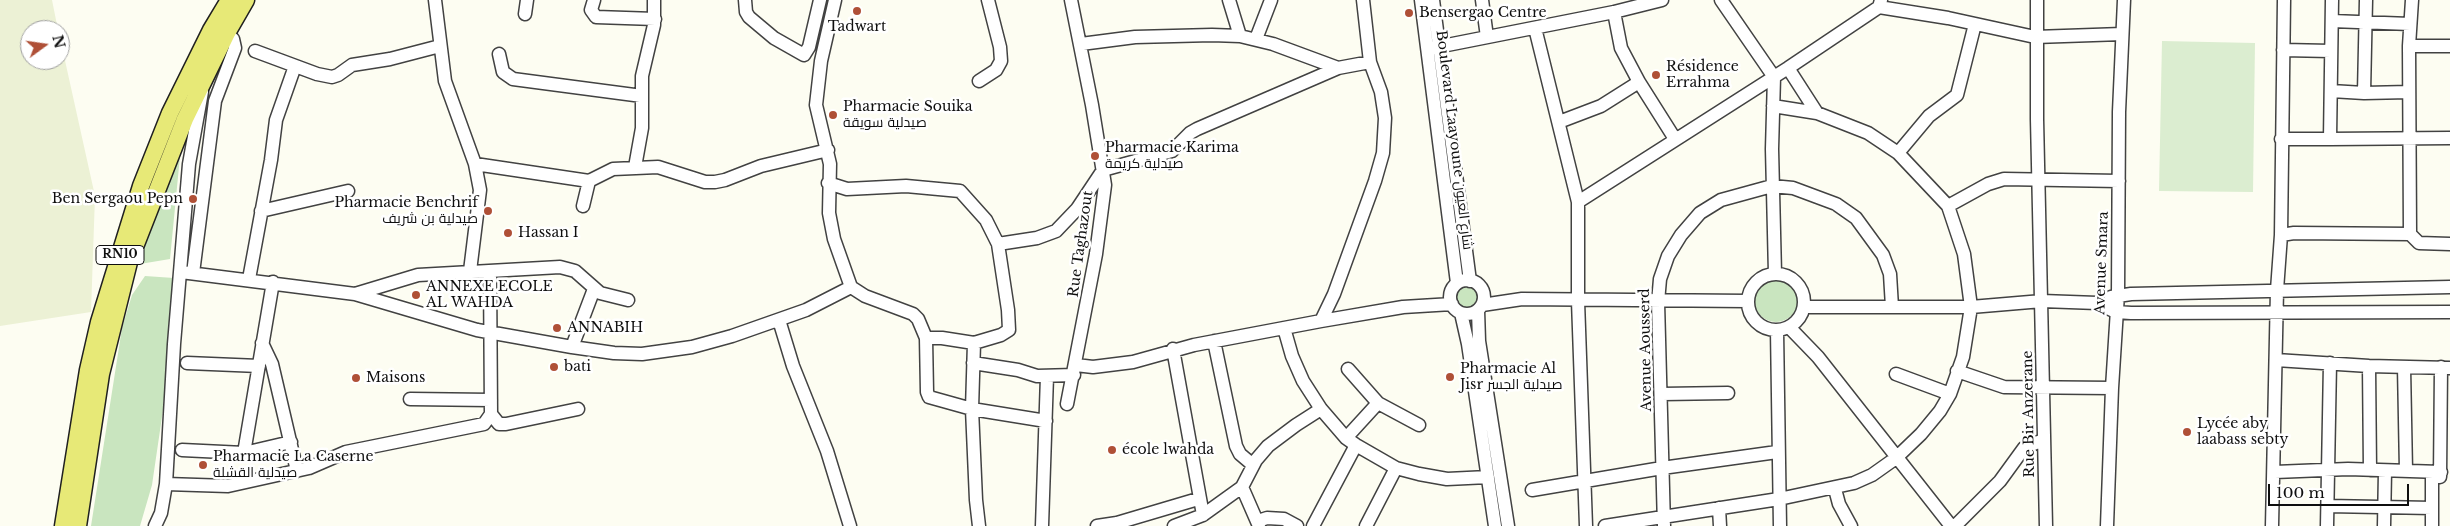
<!DOCTYPE html>
<meta charset="utf-8">
<style>
body{margin:0}
#map{position:relative;width:2450px;height:526px;overflow:hidden;background:#fdfdf2;font-family:"Libre Baskerville",serif}
canvas{display:block}
.north{position:absolute;left:20px;top:20px;width:50px;height:50px;box-sizing:border-box;background:#fff;border:1px solid #9f9f9f;border-radius:50%;rotate:76deg;font-size:14px;font-weight:700;line-height:20px;text-align:center;color:#0f0f0f}
.north::after{content:'';display:block;margin:auto;width:18px;height:22px;background:#af5037;clip-path:polygon(50% 0,100% 100%,50% 72%,0 100%)}
.scale{position:absolute;left:2268px;top:484px;width:141px;height:22px;box-sizing:border-box;border:2px solid #0f0f0f;border-top:0;padding-left:6px;font-size:15px;line-height:18px;white-space:nowrap;color:#0f0f0f;-webkit-text-stroke:4px #fff;paint-order:stroke}
</style>
<div id="map">
<canvas width="2450" height="526"></canvas>
<div class="north">N</div>
<div class="scale">100 m</div>
</div>
<script>
const ctx = document.querySelector('canvas').getContext('2d');
ctx.lineJoin = 'round';
function paint(path, color) {
  ctx.fillStyle = color;
  ctx.fill(path, 'evenodd');
}
function poly(rows) {
  const path = new Path2D();
  for (const r of rows) {
    if (r.length === 3) {
      path.moveTo(r[0] + r[2], r[1]);
      path.arc(r[0], r[1], r[2], 0, 2 * Math.PI);
      continue;
    }
    path.moveTo(r[0], r[1]);
    for (let i = 2; i < r.length; i += 2) path.lineTo(r[i], r[i + 1]);
  }
  return path;
}
function strokePath(path, color, width, dash) {
  ctx.strokeStyle = color;
  ctx.lineWidth = width;
  ctx.lineCap = dash ? 'butt' : 'round';
  ctx.setLineDash(dash || []);
  ctx.stroke(path);
}
function label(font, color, halo, rows, align = 'center') {
  ctx.font = font + ' "Libre Baskerville",Cairo,serif';
  ctx.lineWidth = 5;
  ctx.setLineDash([]);
  ctx.textBaseline = 'middle';
  ctx.strokeStyle = halo;
  ctx.fillStyle = color;
  for (const [text, x, y, turn = 0] of rows) {
    ctx.save();
    ctx.translate(x, y);
    ctx.rotate((+turn || 0) * Math.PI / 180);
    ctx.textAlign = isNaN(turn) ? turn : align;
    if (halo) ctx.strokeText(text, 0, 0);
    ctx.fillText(text, 0, 0);
    ctx.restore();
  }
}
paint(poly([
 [0,0,52,0,58,30,30,30,30,60,60,60,60,38,95,196,91,312,0,326]
]), '#ecf1d5');
paint(poly([
 [181,146,170,259,134,265],
 [145,276,174,278,163,410,152,485,140,526,91,526,122,328,132,295],
 [1776,300,22],
 [1467,296,14]
]), '#c9e5bf');
paint(poly([
 [2162,41,2255,43,2253,192,2159,191]
]), '#dbedd0');
const minor = poly([
 [435,0,445,81,475,164,480,190,470,271],
 [594,0,591,10,596,17,655,19],
 [745,0,746,12,749,17,774,38,804,55,809,47,820,0],
 [835,0,821,61,816,105,830,164,829,213,834,239,851,287,865,296,913,314,918,319,926,338,927,392,929,397,972,409,1046,421],
 [1229,0,1240,36],
 [1421,0,1457,283],
 [1433,0,1470,281],
 [1482,0,1487,37],
 [1721,0,1774,77,1772,149,1775,274],
 [2037,0,2037,119,2046,526],
 [2412,0,2409,46,2410,234,2419,243,2450,244],
 [1879,7,1948,18,2035,37,2122,34],
 [1614,12,1621,48,1639,82,1675,139],
 [525,14,527,0],
 [2332,21,2410,24],
 [1535,28,1578,202,1578,301,1586,526],
 [1256,39,1271,0],
 [1081,44,1135,37,1212,35,1240,36,1273,44,1338,68,1370,62],
 [2409,46,2450,46],
 [1432,48,1614,12,1662,0],
 [2283,50,2331,51],
 [255,51,317,74,332,77,338,75,352,65,390,59,440,46],
 [499,54,503,72,513,79,642,96],
 [1788,68,1817,113],
 [979,81,996,70,1001,61,1000,47,988,0],
 [2331,91,2364,93,2366,0],
 [2364,93,2409,92],
 [1559,122,1601,106,1639,82],
 [2281,139,2330,139,2332,0],
 [2330,139,2450,138],
 [1898,153,1929,116,1957,95,1975,24],
 [475,164,589,181],
 [635,167,642,128,642,76,654,25,654,0],
 [828,183,847,189,906,186,960,191,986,220,998,244,1008,310,1009,330,1001,335,974,343,942,338,926,338],
 [1578,202,1788,68,1879,7,1881,0],
 [583,206,589,181,613,169,658,167,705,182,715,182,725,180,761,166,828,150],
 [1948,206,1988,184,2004,179,2119,181],
 [261,211,348,191],
 [2281,235,2294,233,2410,234],
 [998,244,1037,238,1056,231,1077,209,1103,170,1172,151,1190,133,1197,129,1338,68],
 [181,272,355,294,477,330,572,347,614,353,642,354,692,347,732,336,806,310,851,287],
 [193,273,215,101,235,48,233,39,227,33],
 [1776,302,28],
 [249,279,271,160,276,120,295,66],
 [1467,297,17],
 [355,294,418,275,560,267,575,271,600,293,628,300],
 [2111,297,2131,294,2450,287],
 [1482,305,1522,299,1748,301],
 [1804,307,1971,307,2042,301,2097,303,2116,312,2131,313,2450,312],
 [1478,310,1479,341,1508,526],
 [1461,313,1468,344,1495,526],
 [779,320,793,366,827,451,850,526],
 [1321,321,1334,294,1375,181,1383,153,1385,118,1381,92,1370,62,1363,0],
 [1789,327,1818,357,1951,526],
 [1284,328,1292,356,1303,381,1321,409,1346,438,1356,445,1396,468,1419,474,1447,479,1488,477],
 [1777,330,1780,526],
 [1214,341,1236,446,1240,454,1253,465],
 [262,343,272,364,297,471],
 [974,343,972,409,976,500,979,526],
 [572,347,594,289],
 [1173,349,1203,515],
 [2276,360,2369,366,2450,368],
 [187,363,259,366],
 [973,363,1018,370,1037,376,1074,375],
 [1076,365,1093,367,1133,362,1194,345,1321,321,1403,307,1452,304],
 [2369,366,2370,470],
 [2404,367,2406,471],
 [1348,369,1378,403,1419,425],
 [1957,371,2004,387,2112,388],
 [1896,374,1950,394],
 [1662,394,1728,393],
 [410,399,491,400],
 [1067,404,1096,254,1105,185,1092,105,1071,0],
 [491,414,499,424,506,424,578,409],
 [1346,438,1378,403],
 [182,450,244,453,291,442],
 [244,453,273,282],
 [2275,472,2348,469,2441,472],
 [2432,472,2432,526],
 [2440,477,2441,367],
 [166,484,228,486,309,468,346,452,484,424,491,414,490,271],
 [1242,487,1256,460,1268,446,1296,425,1321,409],
 [1835,489,1839,504,1851,526],
 [1532,490,1662,468,1777,452],
 [2328,506,2432,508],
 [1719,508,1720,526],
 [1258,521,1267,518,1284,519,1297,526],
 [155,526,161,513,166,484,174,344,189,164,202,92],
 [1042,526,1047,376],
 [1097,526,1117,523,1198,499],
 [1174,526,1203,515,1242,487,1259,526],
 [1313,526,1356,445],
 [1366,526,1396,468],
 [1605,526,1779,499,1854,483,1872,475,1896,458,1921,434,1940,411,1950,394,1963,357,1971,307,1964,254,1948,206,1898,153,1868,133,1817,113,1773,106],
 [1664,526,1658,302,1660,279,1668,256,1681,235,1700,213,1721,200,1772,186,1793,188,1836,204,1856,218,1883,255,1890,274,1892,307],
 [1955,526,2000,481,2024,448,2043,440],
 [2107,526,2112,388,2118,294,2119,112,2124,0],
 [2272,526,2277,290,2281,235,2284,0],
 [2327,526,2330,363],
 [2384,526,2385,471]
]);
const major = poly([
 [63,526,88,370,99,322,141,186,170,113,211,30,229,0],
 [78,526,101,374,129,262,185,119,227,33,246,0]
]);
strokePath(minor, '#424242', 15);
strokePath(major, '#202020', 19);
strokePath(minor, '#fff', 12);
strokePath(major, '#e7e977', 16);
for (const [x, y, r, color] of [
 [857,11,5,"#af5037"],
 [1409,13,5,"#af5037"],
 [1656,75,5,"#af5037"],
 [833,115,5,"#af5037"],
 [1095,156,5,"#af5037"],
 [193,199,5,"#af5037"],
 [488,211,5,"#af5037"],
 [508,233,5,"#af5037"],
 [416,295,5,"#af5037"],
 [557,328,5,"#af5037"],
 [554,367,5,"#af5037"],
 [1450,377,5,"#af5037"],
 [356,378,5,"#af5037"],
 [2187,432,5,"#af5037"],
 [1112,450,5,"#af5037"],
 [203,465,5,"#af5037"]
]) {
  const dot = new Path2D();
  dot.arc(x, y, r, 0, 2 * Math.PI);
  ctx.fillStyle = color;
  ctx.fill(dot);
  strokePath(dot, '#fff', 2);
}
for (const [x, y, w] of [
 [120,255,48]
]) {
  const box = new Path2D();
  box.roundRect(x - w / 2, y - 9.5, w, 19, 4);
  ctx.fillStyle = '#fff';
  ctx.fill(box);
  strokePath(box, '#0f0f0f', 1);
}
label('bold 12px', '#0f0f0f', null, [
 ["RN10",120,255]
]);
label('14px', '#0f0f0f', '#fff', [
 ["Bensergao Centre",1419,13],
 ["Tadwart",857,27,"center"],
 ["Résidence",1666,67],
 ["Errahma",1666,83],
 ["Pharmacie Souika",843,107],
 ["صيدلية سويقة",843,123],
 ["Pharmacie Karima",1105,148],
 ["صيدلية كريمة",1105,164],
 ["Ben Sergaou Pepn",183,199,"right"],
 ["Pharmacie Benchrif",478,203,"right"],
 ["صيدلية بن شريف",478,219,"right"],
 ["Hassan I",518,233],
 ["ANNEXE ECOLE",426,287],
 ["AL WAHDA",426,303],
 ["ANNABIH",567,328],
 ["bati",564,367],
 ["Pharmacie Al",1460,369],
 ["Jisr صيدلية الجسر",1460,385],
 ["Maisons",366,378],
 ["Lycée aby",2197,424],
 ["laabass sebty",2197,440],
 ["école lwahda",1122,450],
 ["Pharmacie La Caserne",213,457],
 ["صيدلية القشلة",213,473]
], 'left');
label('14px', '#0f0f0f', '#fff', [
 ["Boulevard Laayoune شارع العيون",1454,140,83],
 ["Rue Taghazout",1081,244,-82],
 ["Avenue Smara",2102,263,-88],
 ["Avenue Aousserd",1646,350,-91],
 ["Rue Bir Anzerane",2029,414,-91]
]);
</script>
